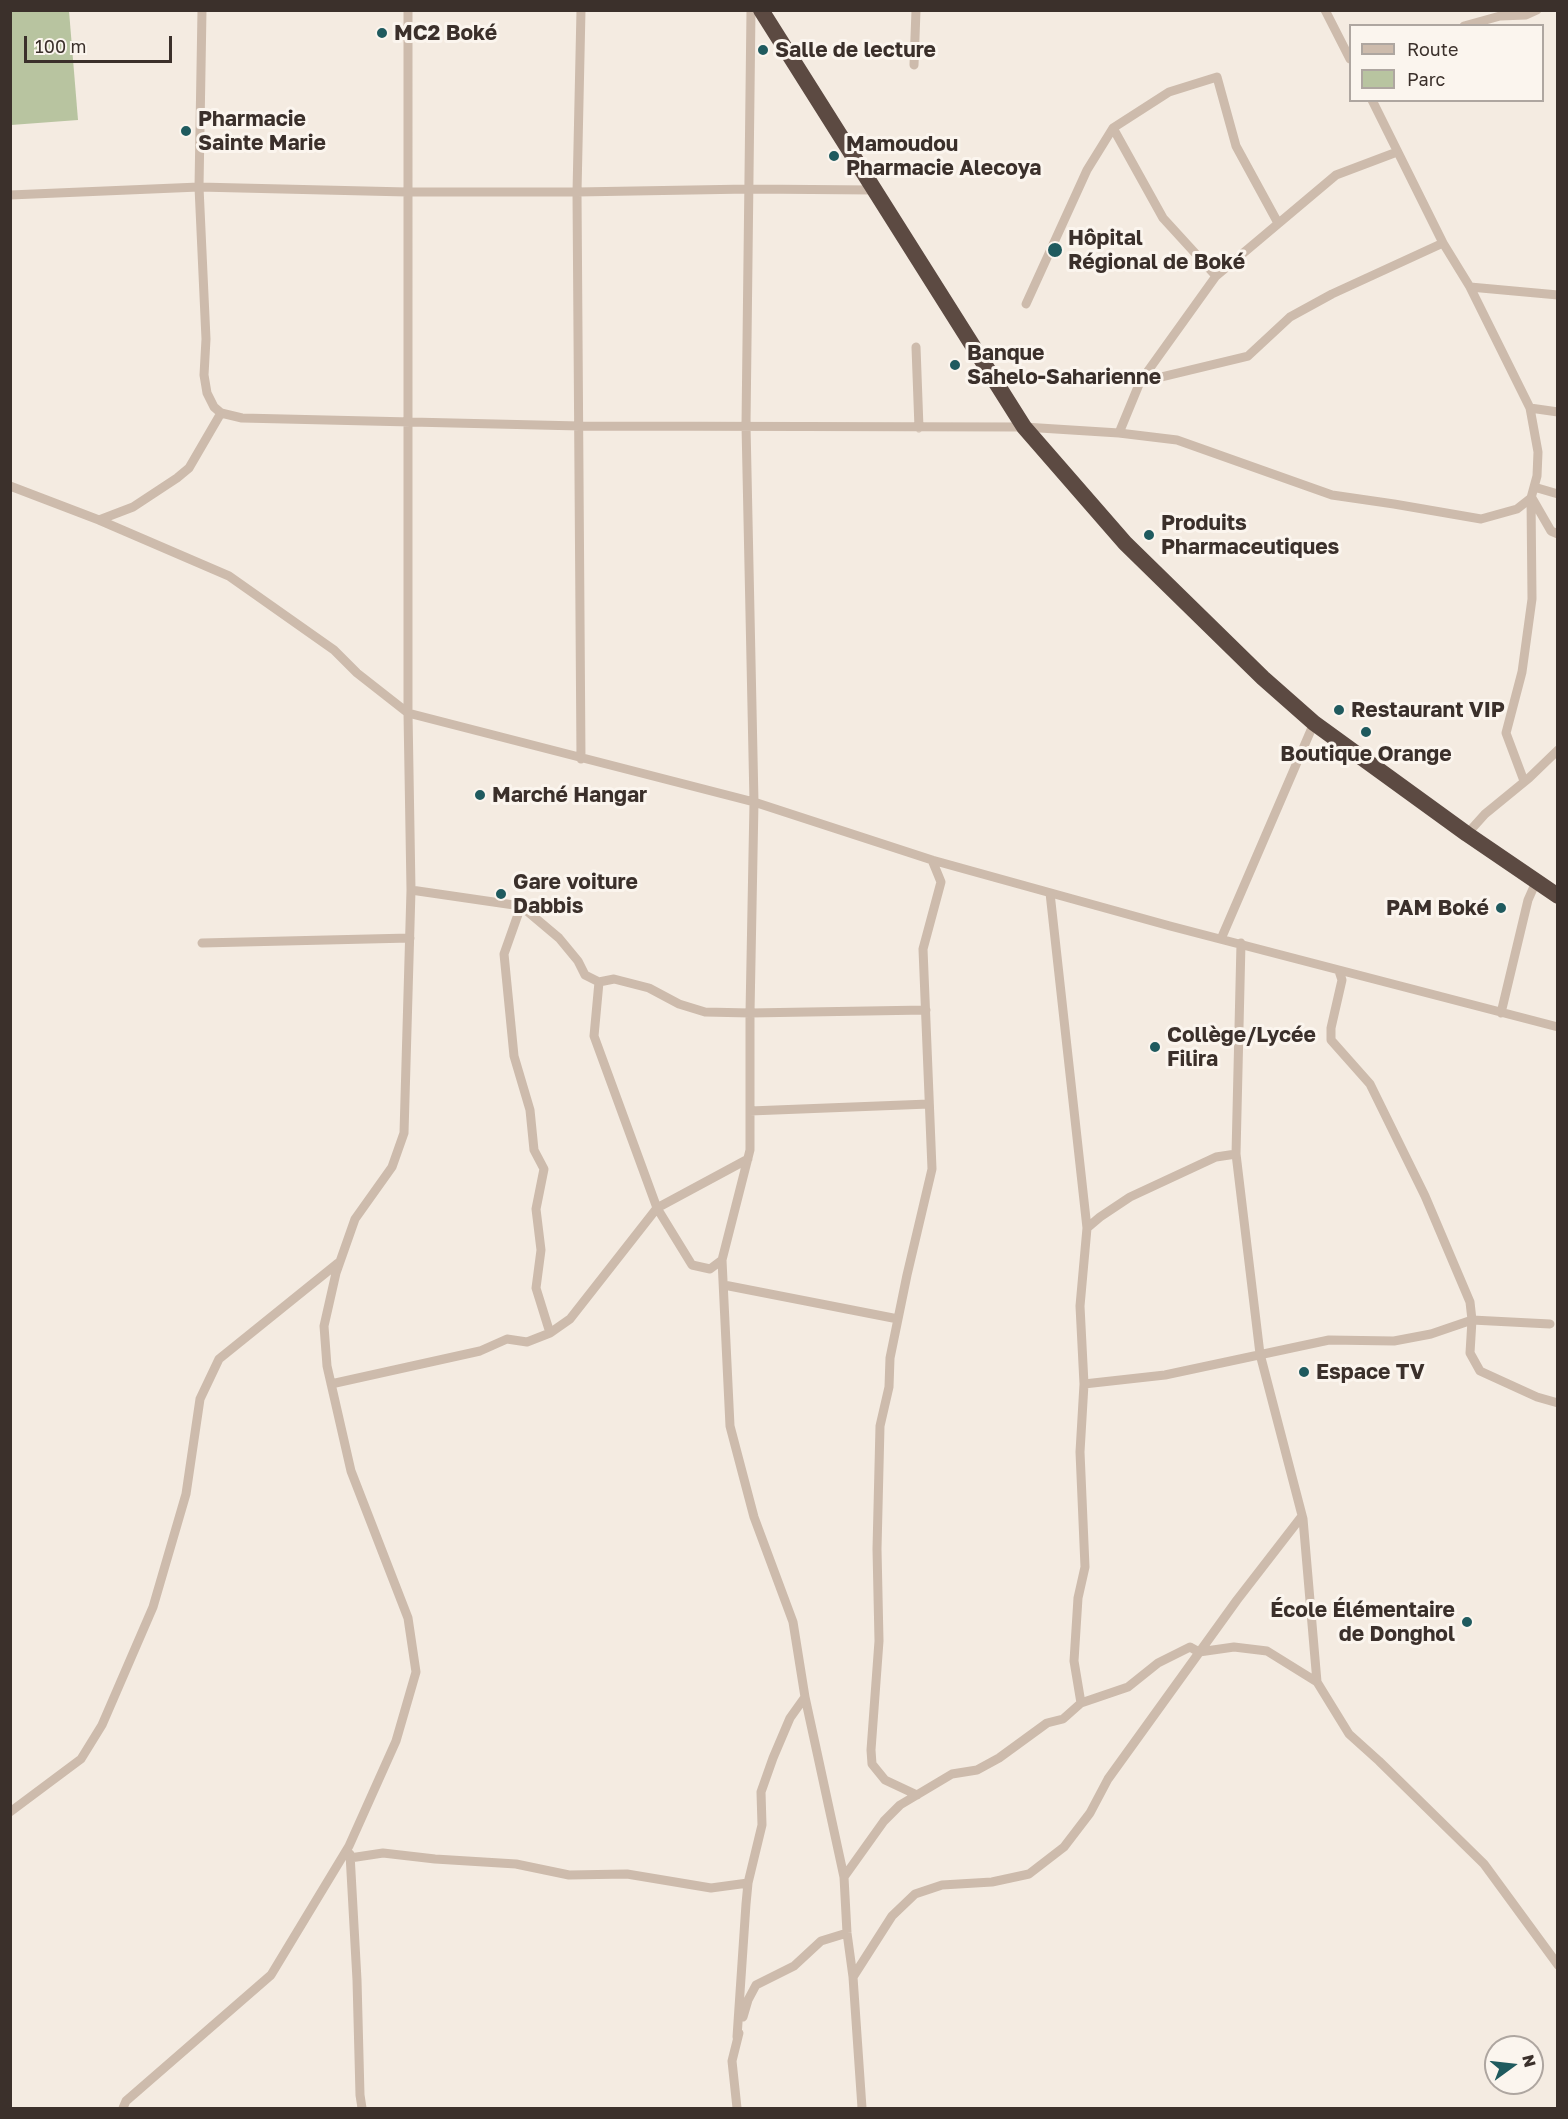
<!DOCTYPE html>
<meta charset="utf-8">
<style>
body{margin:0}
#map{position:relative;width:1568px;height:2119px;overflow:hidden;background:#f4ebe1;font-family:"Golos Text",sans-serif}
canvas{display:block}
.frame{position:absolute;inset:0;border:12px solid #3b302b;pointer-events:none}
.legend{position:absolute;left:1349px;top:24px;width:195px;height:78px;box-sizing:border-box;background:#fbf5ee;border:2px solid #aea6a0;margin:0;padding:8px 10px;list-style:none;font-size:18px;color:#3b302b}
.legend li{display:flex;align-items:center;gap:12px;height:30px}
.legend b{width:30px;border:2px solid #aea6a0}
.north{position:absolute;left:1484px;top:2035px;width:60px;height:60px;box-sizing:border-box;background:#fbf5ee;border:2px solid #aea6a0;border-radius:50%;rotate:75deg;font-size:16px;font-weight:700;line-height:24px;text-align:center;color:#3b302b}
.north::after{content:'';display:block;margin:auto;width:21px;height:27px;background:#1f5a5e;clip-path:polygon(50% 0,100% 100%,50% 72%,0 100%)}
.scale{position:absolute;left:24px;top:36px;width:148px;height:27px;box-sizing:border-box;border:3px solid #3b302b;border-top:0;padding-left:8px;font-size:18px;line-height:21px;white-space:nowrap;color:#3b302b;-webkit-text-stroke:4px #fbf5ee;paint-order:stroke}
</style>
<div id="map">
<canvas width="1568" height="2119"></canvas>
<div class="frame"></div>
<ul class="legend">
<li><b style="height:8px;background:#cdbbac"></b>Route</li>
<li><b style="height:16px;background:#b8c4a0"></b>Parc</li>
</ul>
<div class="north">N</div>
<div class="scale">100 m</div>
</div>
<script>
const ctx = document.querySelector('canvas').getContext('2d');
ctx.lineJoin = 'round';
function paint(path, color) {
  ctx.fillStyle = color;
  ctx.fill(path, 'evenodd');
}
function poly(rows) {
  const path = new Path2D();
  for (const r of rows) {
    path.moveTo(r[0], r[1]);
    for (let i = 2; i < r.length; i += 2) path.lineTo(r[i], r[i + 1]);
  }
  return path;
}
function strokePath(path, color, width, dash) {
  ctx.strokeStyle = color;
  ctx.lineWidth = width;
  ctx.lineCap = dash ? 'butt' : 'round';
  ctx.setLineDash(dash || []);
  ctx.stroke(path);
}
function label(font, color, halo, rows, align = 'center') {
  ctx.font = font + ' "Golos Text",sans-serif';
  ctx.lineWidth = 6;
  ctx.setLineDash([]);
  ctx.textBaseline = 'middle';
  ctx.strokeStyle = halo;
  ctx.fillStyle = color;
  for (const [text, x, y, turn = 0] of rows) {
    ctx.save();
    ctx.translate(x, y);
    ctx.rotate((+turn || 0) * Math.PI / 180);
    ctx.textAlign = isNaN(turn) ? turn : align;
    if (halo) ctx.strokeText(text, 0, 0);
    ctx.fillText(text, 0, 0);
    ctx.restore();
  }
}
paint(poly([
 [11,10,69,11,78,120,11,125]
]), '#b8c4a0');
strokePath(poly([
 [751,10,746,425,754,802,750,1013,750,1150,722,1260,730,1426,754,1517,793,1622,805,1697,844,1877,847,1933,853,1977,862,2108],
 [1325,10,1350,59],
 [1464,26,1500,16,1526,15,1537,10],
 [914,65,916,10],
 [1113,128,1163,218,1216,276],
 [10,195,199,187,407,192,577,192,749,189,874,190],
 [1470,287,1558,295],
 [1026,304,1087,170,1113,128,1169,92,1217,77,1236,146,1278,223],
 [916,347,919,428],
 [1140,382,1248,356,1290,317,1332,294,1443,243],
 [1530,408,1558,412],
 [221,413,242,418,580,426,1024,427,1119,433,1177,440,1332,495,1394,504,1481,519,1517,509,1531,498,1537,476,1538,452,1530,408,1470,287,1443,243,1372,100],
 [1119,433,1140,382,1216,276,1336,175,1397,152],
 [10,486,99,520,229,576,334,650,357,673,408,713,754,802,932,860,1170,926,1558,1027],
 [1534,487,1558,494],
 [1532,498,1551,531,1558,534],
 [99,520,133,507,177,478,189,468,221,413,214,407,207,393,204,375,206,339,199,187,202,10],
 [581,759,577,192,581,10],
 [1524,781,1506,733,1522,672,1532,599,1531,498],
 [1467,834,1485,814,1529,778,1558,750],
 [411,890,521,906,559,938,578,961,585,975,599,982,594,1036,657,1208,692,1265,710,1269,722,1260],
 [1050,893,1087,1228,1100,1217,1130,1197,1216,1157,1236,1154],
 [521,906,504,954,514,1056,530,1110,534,1150,544,1169,536,1209,541,1250,536,1288,550,1333],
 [1221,939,1314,723],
 [202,943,410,938],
 [1241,943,1236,1154,1260,1354,1303,1519,1317,1682,1349,1734,1379,1761,1484,1864,1558,1965],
 [1339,971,1342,980,1331,1028,1331,1040,1370,1084,1425,1196,1470,1302,1472,1320,1470,1353,1480,1371,1537,1397,1558,1403],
 [599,982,614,979,649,988,679,1004,705,1012,750,1013,926,1010],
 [1501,1013,1528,900,1536,882],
 [750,1111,929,1104],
 [724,1285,898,1319],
 [331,1384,480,1351,507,1339,527,1342,550,1333,570,1319,657,1208,748,1159],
 [1084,1384,1165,1375,1329,1340,1394,1341,1431,1334,1472,1320,1550,1324],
 [1081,1703,1074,1661,1078,1598,1085,1567,1080,1452,1084,1384,1080,1306,1087,1228],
 [917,1795,885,1780,872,1764,871,1750,879,1641,877,1549,880,1426,889,1387,890,1358,907,1275,932,1169,923,949,941,882,932,860],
 [10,1812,81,1759,102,1725,153,1607,186,1494,200,1399,219,1359,338,1263],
 [350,1854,357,1980,360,2095,362,2108],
 [350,1858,383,1853,435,1859,516,1864,569,1875,627,1874,711,1888,748,1883],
 [844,1877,884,1821,900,1805,952,1774,977,1770,999,1758,1047,1723,1063,1719,1081,1703,1128,1687,1158,1663,1190,1647,1199,1652,1234,1647,1267,1651,1317,1682],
 [853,1977,892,1916,915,1894,942,1885,992,1882,1029,1874,1064,1847,1090,1813,1108,1779,1237,1600,1302,1516],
 [743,2017,748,2000,756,1985,794,1966,821,1941,847,1933],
 [737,2037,746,1904,748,1883,762,1825,761,1792,773,1758,790,1718,805,1697],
 [123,2108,126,2101,271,1975,349,1846,396,1741,416,1672,408,1618,351,1471,327,1366,324,1326,336,1273,355,1219,392,1167,404,1133,411,890,408,713,408,10],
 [737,2108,732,2061,739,2033]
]), '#cdbbac', 9);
strokePath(poly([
 [761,10,1024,427,1125,543,1263,678,1314,723,1467,834,1558,896]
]), '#5c4a42', 16);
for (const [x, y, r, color] of [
 [382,33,6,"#1f5a5e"],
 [763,50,6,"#1f5a5e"],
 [186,131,6,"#1f5a5e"],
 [834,156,6,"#1f5a5e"],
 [1055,250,8,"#1f5a5e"],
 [955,365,6,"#1f5a5e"],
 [1149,535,6,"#1f5a5e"],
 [1339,710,6,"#1f5a5e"],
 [1366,732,6,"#1f5a5e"],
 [480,795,6,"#1f5a5e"],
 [501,894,6,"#1f5a5e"],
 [1501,908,6,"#1f5a5e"],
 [1155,1047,6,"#1f5a5e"],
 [1304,1372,6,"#1f5a5e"],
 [1467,1622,6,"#1f5a5e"]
]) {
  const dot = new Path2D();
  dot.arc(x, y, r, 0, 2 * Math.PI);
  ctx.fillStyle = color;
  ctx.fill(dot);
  strokePath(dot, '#fbf5ee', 2);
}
label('bold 21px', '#3b302b', '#fbf5ee', [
 ["MC2 Boké",394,33],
 ["Salle de lecture",775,50],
 ["Pharmacie",198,119],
 ["Sainte Marie",198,143],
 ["Mamoudou",846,144],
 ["Pharmacie Alecoya",846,168],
 ["Hôpital",1068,238],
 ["Régional de Boké",1068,262],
 ["Banque",967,353],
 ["Sahelo-Saharienne",967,377],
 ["Produits",1161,523],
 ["Pharmaceutiques",1161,547],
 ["Restaurant VIP",1351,710],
 ["Boutique Orange",1366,754,"center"],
 ["Marché Hangar",492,795],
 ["Gare voiture",513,882],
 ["Dabbis",513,906],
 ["PAM Boké",1489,908,"right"],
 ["Collège/Lycée",1167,1035],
 ["Filira",1167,1059],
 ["Espace TV",1316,1372],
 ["École Élémentaire",1455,1610,"right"],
 ["de Donghol",1455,1634,"right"]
], 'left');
</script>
